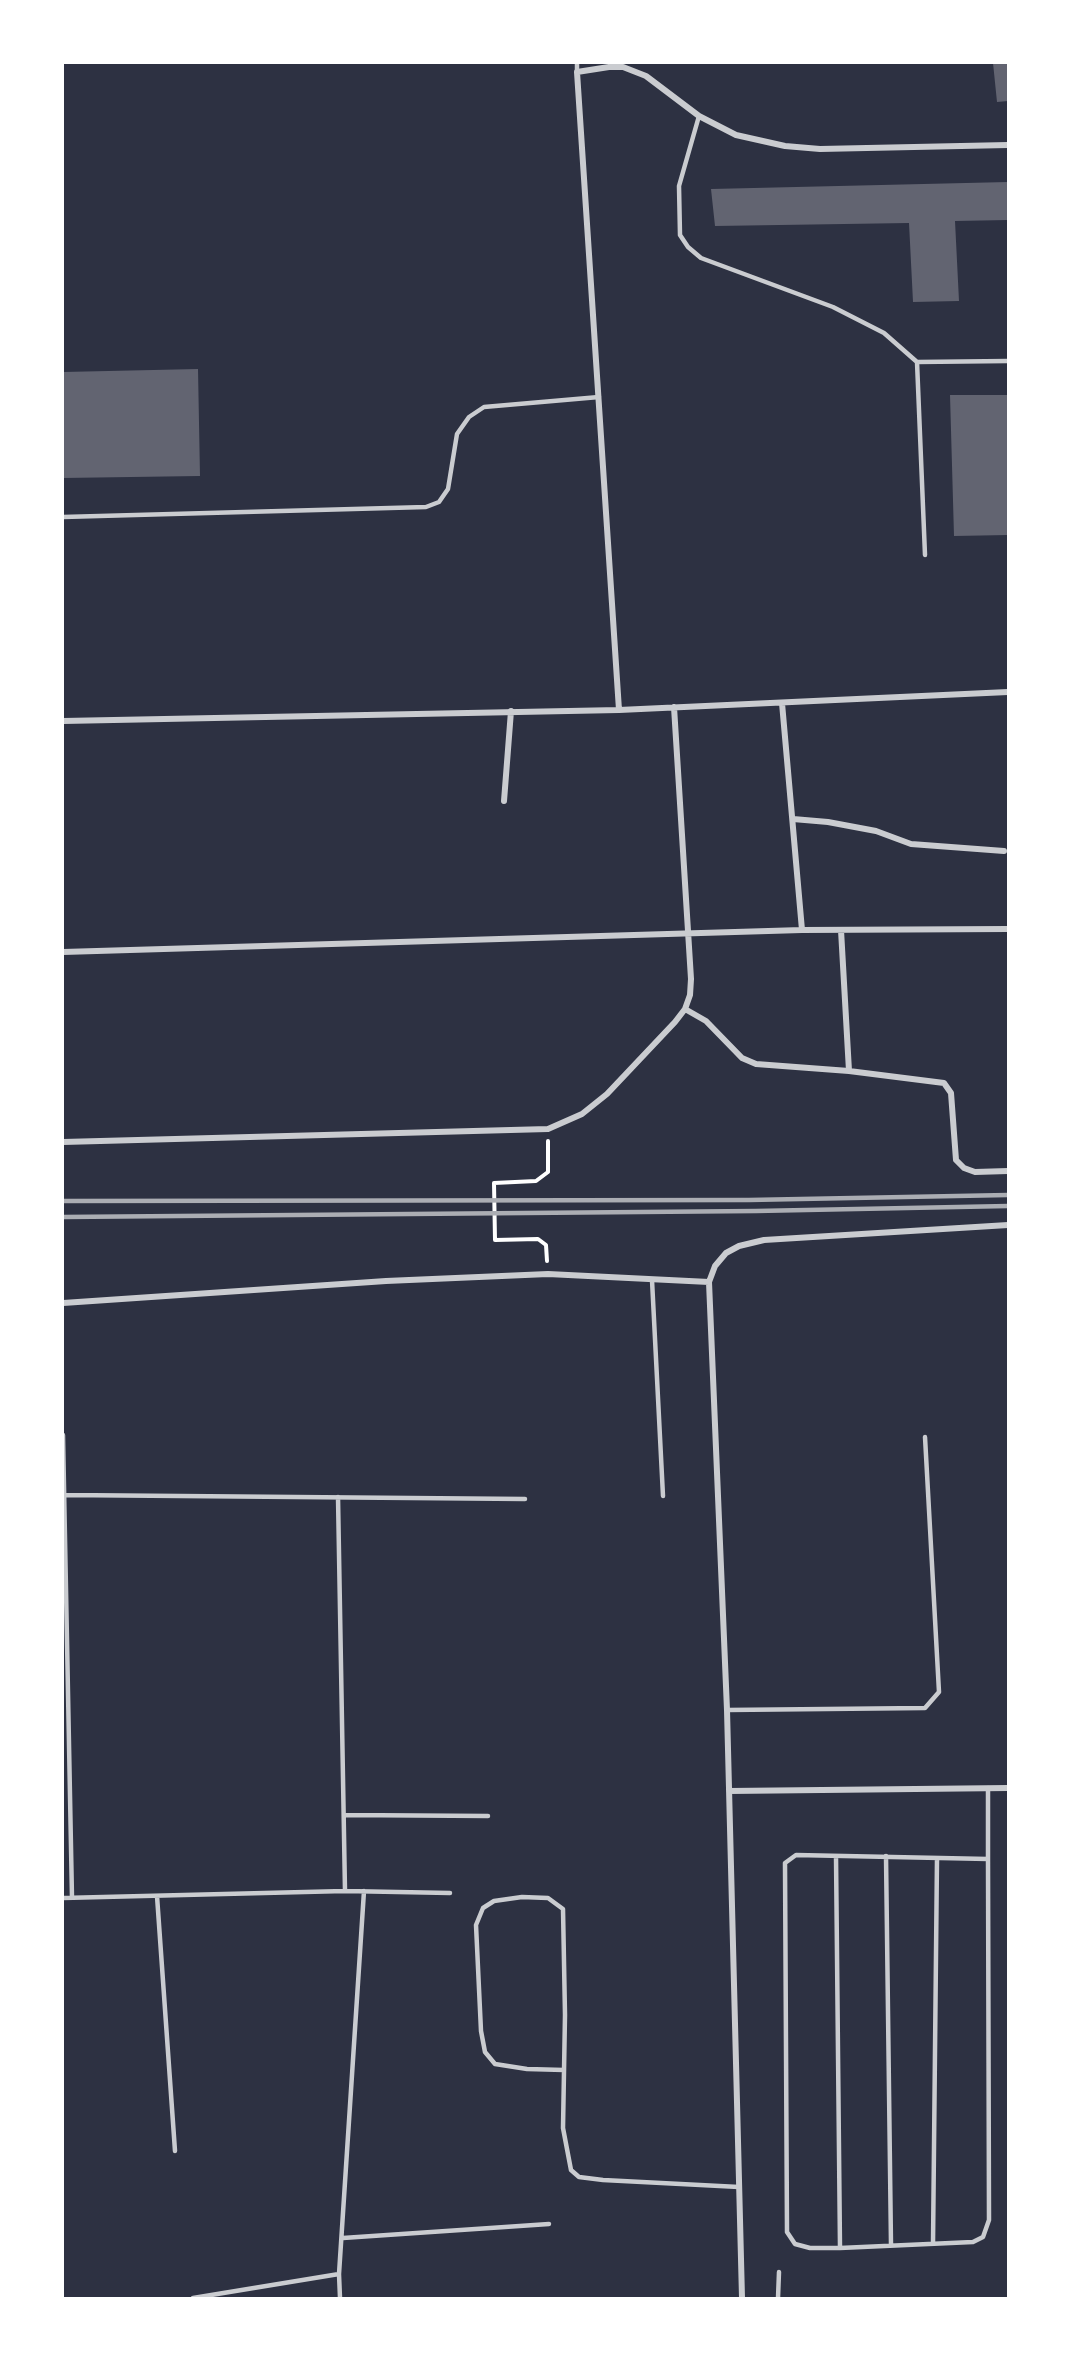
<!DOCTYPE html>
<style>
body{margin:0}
#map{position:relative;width:1071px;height:2361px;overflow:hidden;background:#2d3142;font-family:Literata,serif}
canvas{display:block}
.frame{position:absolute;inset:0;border:64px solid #fff;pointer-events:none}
</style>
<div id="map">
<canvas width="1071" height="2361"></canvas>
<div class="frame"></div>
</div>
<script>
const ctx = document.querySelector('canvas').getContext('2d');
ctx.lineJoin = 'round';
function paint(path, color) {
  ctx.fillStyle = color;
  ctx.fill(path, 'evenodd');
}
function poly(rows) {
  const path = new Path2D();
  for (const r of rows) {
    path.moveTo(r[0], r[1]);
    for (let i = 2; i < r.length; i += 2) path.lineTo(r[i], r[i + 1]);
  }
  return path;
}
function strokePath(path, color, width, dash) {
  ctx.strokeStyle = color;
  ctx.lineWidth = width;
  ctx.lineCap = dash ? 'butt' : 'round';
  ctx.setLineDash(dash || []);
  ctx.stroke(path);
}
paint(poly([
 [993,63,1008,63,1008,101,997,102],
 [1008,182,1008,220,955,221,959,301,913,302,909,223,715,226,711,189],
 [198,369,200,476,63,478,63,372],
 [950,395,1008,395,1008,535,954,536]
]), '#626471');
strokePath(poly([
 [547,1261,546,1245,538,1239,495,1240,494,1183,536,1181,548,1172,548,1141]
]), '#fff', 4);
strokePath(poly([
 [577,63,577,72],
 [699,116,679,186,680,235,688,247,701,258,833,307,884,333,917,362,1008,361],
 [917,362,925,555],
 [63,517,426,507,439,502,448,489,457,434,469,417,484,407,599,397],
 [652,1280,663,1496],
 [63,1435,72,1898],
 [65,1495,525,1499],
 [338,1497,345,1891],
 [727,1710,925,1708,939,1692,925,1437],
 [988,1788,988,1859,989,2220,983,2237,973,2242,840,2248,810,2248,795,2244,787,2232,785,1863,796,1855,988,1859],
 [344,1815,488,1816],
 [836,1856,840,2248],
 [886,1856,891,2245],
 [157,1896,175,2151],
 [63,1898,345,1891,450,1893],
 [564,2070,527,2069,495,2064,485,2052,481,2031,476,1925,483,1908,494,1901,522,1897,548,1898,563,1909,565,2015,563,2128,571,2170,579,2177,603,2180,739,2187],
 [343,2238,549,2224],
 [933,2244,937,1858],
 [193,2298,339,2274],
 [340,2298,339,2274,364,1891],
 [778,2298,779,2272]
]), '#caccd0', 4.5);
strokePath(poly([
 [782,703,802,930],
 [619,710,577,72,609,67,623,67,646,76,699,116,736,135,785,146,820,149,1008,145],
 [63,721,619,710,1008,692],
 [504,801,511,711],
 [793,819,828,822,876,831,911,844,1004,851],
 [841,930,849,1071],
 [63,952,802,930,1008,929],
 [685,1009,706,1021,742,1058,756,1064,849,1071,944,1083,951,1093,956,1160,964,1168,975,1172,1008,1171],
 [63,1142,548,1129,582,1114,607,1094,675,1022,685,1009,690,995,691,979,674,707],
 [709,1282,727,1710,742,2298],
 [63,1303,386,1281,548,1274,709,1282,715,1266,726,1253,739,1246,764,1240,1008,1225],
 [729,1791,1008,1788]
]), '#caccd0', 6);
strokePath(poly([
 [63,1201,749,1200,1008,1195],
 [63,1217,756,1211,1008,1206]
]), '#abadb3', 4.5);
</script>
